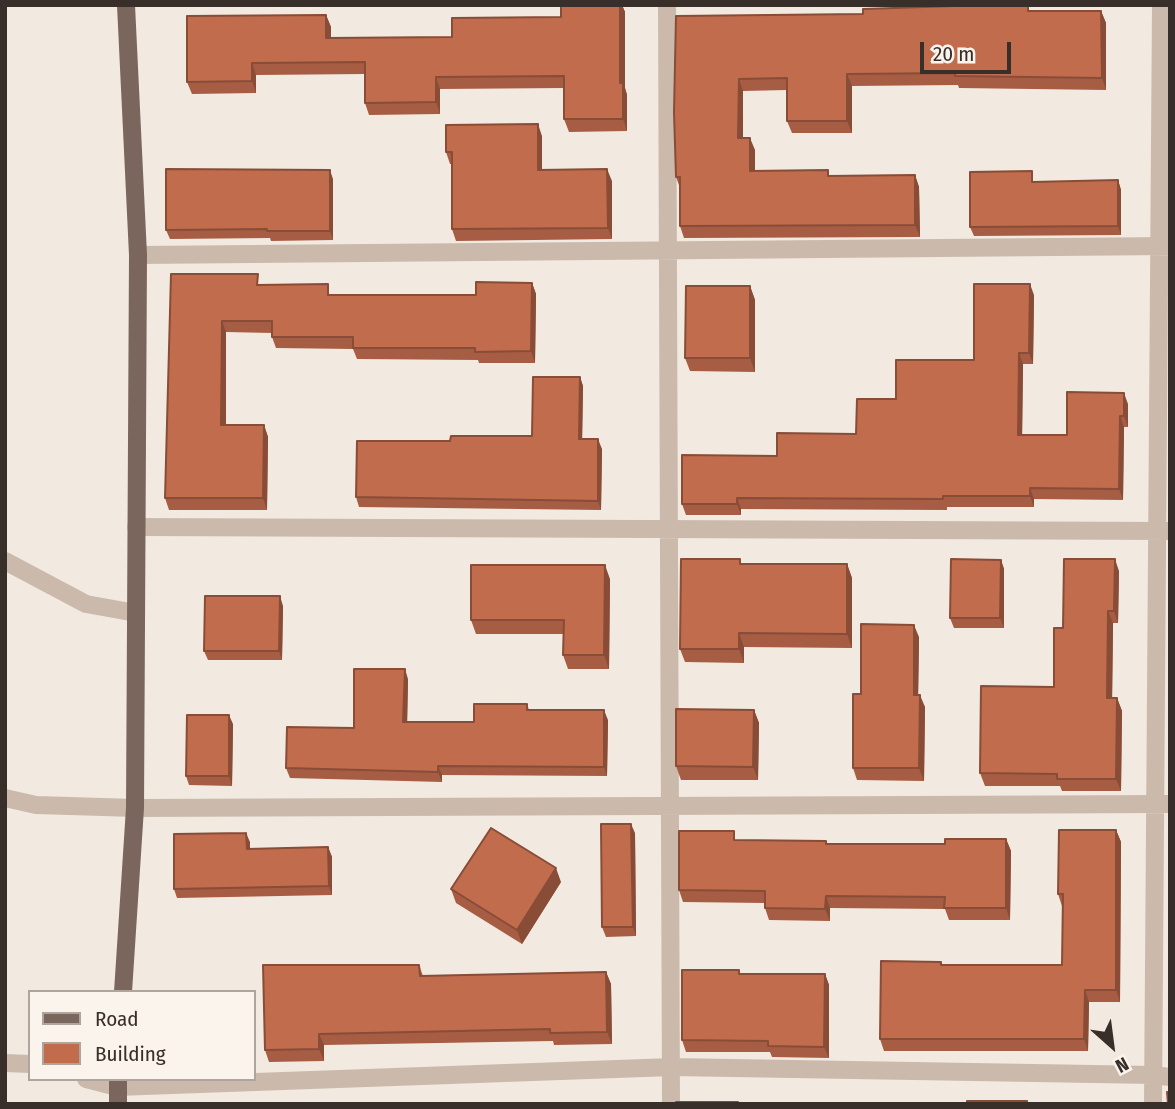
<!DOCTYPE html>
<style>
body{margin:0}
#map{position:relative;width:1175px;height:1109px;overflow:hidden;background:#f2eae0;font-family:"Fira Sans Condensed",sans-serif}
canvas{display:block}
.frame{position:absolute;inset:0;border:7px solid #392f2a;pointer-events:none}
.legend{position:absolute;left:28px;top:990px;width:228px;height:91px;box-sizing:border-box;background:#faf4ec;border:2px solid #ada59e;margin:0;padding:9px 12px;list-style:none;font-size:21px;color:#392f2a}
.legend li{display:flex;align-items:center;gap:14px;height:35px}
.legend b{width:35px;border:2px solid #ada59e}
.north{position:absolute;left:1077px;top:1011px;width:70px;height:70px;-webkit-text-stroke:5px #faf4ec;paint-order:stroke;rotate:152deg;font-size:19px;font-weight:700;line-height:28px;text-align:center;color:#392f2a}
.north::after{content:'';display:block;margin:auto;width:24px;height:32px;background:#392f2a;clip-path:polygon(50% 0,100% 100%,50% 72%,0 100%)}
.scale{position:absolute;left:920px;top:42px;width:91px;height:32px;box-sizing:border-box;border:4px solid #392f2a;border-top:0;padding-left:9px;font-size:21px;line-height:24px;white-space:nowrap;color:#392f2a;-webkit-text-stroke:5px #faf4ec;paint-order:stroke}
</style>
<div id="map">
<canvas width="1175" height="1109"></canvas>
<div class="frame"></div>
<ul class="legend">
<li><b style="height:9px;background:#7a665c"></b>Road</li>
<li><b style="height:19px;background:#c26c4e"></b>Building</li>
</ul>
<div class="north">N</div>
<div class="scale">20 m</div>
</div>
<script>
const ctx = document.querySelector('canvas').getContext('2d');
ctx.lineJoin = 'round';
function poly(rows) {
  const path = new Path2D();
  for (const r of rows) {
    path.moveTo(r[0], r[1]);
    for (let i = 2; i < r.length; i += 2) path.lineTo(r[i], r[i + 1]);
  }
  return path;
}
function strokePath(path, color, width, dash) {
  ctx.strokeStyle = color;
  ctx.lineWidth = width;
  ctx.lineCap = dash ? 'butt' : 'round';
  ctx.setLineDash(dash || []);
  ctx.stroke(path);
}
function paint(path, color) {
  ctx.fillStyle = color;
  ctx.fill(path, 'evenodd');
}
strokePath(poly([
 [667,5,671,1104],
 [138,255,1170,246],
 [136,527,1170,531],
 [5,561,86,604,136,613],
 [5,798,36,805,135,808,1170,804],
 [5,1063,30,1064],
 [86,1079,117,1087,672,1067,1153,1075,1170,1077],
 [1153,1104,1161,5]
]), '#cbbaab', 18);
strokePath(poly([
 [123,992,135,808,138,255,126,5],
 [118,1079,118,1104]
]), '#7a665c', 18);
paint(poly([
 [561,5,622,5,625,12,625,88,627,95,627,131,569,132,564,119,564,88,440,89,440,114,369,115,365,103,365,74,256,75,256,93,192,94,187,82,326,15,331,27,331,38,452,37,561,17],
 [1101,11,1106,23,1106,90,959,88,958,85,852,86,852,133,792,133,787,121,787,90,743,91,743,138,755,150,755,171,830,176,915,175,919,187,920,237,684,238,680,226,680,188,676,177,676,16],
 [542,136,542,170,612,181,612,239,456,241,452,229,452,164,450,164,446,152],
 [333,179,333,240,271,241,270,238,170,239,166,230],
 [1118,180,1121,190,1121,235,974,236,970,227],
 [171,274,261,285,332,295,476,295,532,283,536,294,535,363,479,363,478,360,357,359,353,349,276,348,272,337,272,333,226,332,226,425,264,425,268,437,267,510,169,510,165,498],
 [750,286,755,300,755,372,690,371,685,358],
 [1034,295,1033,364,1023,364,1022,435,1067,435,1128,404,1128,427,1124,427,1123,500,1034,499,1034,507,947,507,947,510,741,509,741,515,686,515,682,504,777,456,856,434,896,399,974,360],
 [580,377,583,386,582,439,602,449,601,510,359,507,356,497,450,441,532,436],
 [1001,560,1004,569,1004,628,954,628,950,618],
 [741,564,847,564,852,578,852,648,744,647,744,663,685,662,680,649],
 [1119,571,1118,623,1113,623,1112,698,1117,698,1122,711,1121,791,1062,791,1060,786,985,786,980,773,1054,687,1063,628],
 [610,579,609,669,568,669,563,655,564,634,476,634,471,620],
 [283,606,282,660,208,660,204,651],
 [919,637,918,695,925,707,924,781,857,780,853,768,861,694],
 [408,679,407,722,474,722,527,704,529,710,608,720,607,776,442,775,442,782,290,778,286,768,354,728],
 [754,710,759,723,758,780,681,780,676,766],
 [233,724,232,786,189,785,186,776],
 [1116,830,1121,842,1120,1002,1089,1002,1088,1051,884,1051,880,1039,1062,965,1062,906,1058,894],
 [635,833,636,936,606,937,602,927],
 [1006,839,1011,851,1010,920,949,920,945,909,830,908,830,921,769,920,765,908,765,903,683,902,679,890,737,840,826,841,827,844,945,844],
 [250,842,250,849,328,847,332,857,332,895,177,898,174,889],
 [561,882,522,944,456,903,451,889],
 [419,965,423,976,606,972,611,984,612,1044,554,1045,553,1041,324,1045,324,1061,269,1062,265,1050],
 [740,974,825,974,829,985,829,1058,772,1057,770,1052,686,1052,682,1040]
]), '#a75d43');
paint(poly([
 [620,5,622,5,625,12,625,88,627,95,627,131,623,119,620,83],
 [1101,11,1106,23,1106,90,1102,78],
 [326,15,331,27,331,50,326,38],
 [252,63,256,75,256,93,252,81],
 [847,74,852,86,852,133,847,121],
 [436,77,440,89,440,114,436,102],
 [739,79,743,91,743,150,738,138],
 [538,124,542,136,542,182,538,170],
 [750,138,755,150,755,183,750,171],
 [607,169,612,181,612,239,608,228],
 [330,170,333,179,333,240,330,231],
 [915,175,919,187,920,237,915,225],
 [1118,180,1121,190,1121,235,1118,226],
 [532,283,536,294,535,363,531,351],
 [1030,284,1034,295,1033,364,1029,353],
 [750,286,755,300,755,372,750,358],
 [222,321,226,332,226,437,221,425],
 [1019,353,1023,364,1022,446,1018,435],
 [580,377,583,386,582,449,579,439],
 [1124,393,1128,404,1128,427,1124,416],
 [1120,416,1124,427,1123,500,1119,489],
 [264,425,268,437,267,510,263,498],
 [598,439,602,449,601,510,598,501],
 [1030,488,1034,499,1034,507,1030,496],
 [737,498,741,509,741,515,737,504],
 [1115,559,1119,571,1118,623,1114,611],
 [1001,560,1004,569,1004,628,1000,618],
 [847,564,852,578,852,648,847,634],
 [605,565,610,579,609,669,604,655],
 [280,596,283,606,282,660,279,651],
 [1108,611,1113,623,1112,710,1107,698],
 [914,625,919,637,918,707,914,695],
 [739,633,744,647,744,663,739,649],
 [405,669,408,679,407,731,403,722],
 [920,695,925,707,924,781,919,768],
 [1117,698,1122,711,1121,791,1116,779],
 [604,710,608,720,607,776,604,767],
 [754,710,759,723,758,780,753,767],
 [229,715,233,724,232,786,229,776],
 [438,766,442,775,442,782,438,772],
 [631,824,635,833,636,936,633,927],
 [1116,830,1121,842,1120,1002,1116,990],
 [246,833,250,842,250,858,247,849],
 [1006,839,1011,851,1010,920,1006,908],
 [328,847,332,857,332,895,329,886],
 [556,868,561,882,522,944,517,930],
 [826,896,830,908,830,921,825,909],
 [606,972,611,984,612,1044,607,1032],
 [825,974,829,985,829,1058,824,1047],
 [1085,990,1089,1002,1088,1051,1084,1039],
 [319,1034,324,1045,324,1061,319,1049]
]), '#884c37');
const building = poly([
 [561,5,620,5,620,83,623,83,623,119,564,119,564,76,436,77,436,102,365,103,365,62,252,63,252,81,187,82,187,16,326,15,326,38,452,37,452,18,561,17,561,5],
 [954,6,1028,6,1028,11,1101,11,1102,78,955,76,955,73,847,74,847,121,787,121,787,78,739,79,738,138,750,138,750,171,828,170,828,176,915,175,915,225,680,226,680,177,676,177,674,112,676,16,863,14,863,9,954,6],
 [538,124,538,170,607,169,608,228,452,229,452,152,446,152,446,125,538,124],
 [166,169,330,170,330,231,267,231,267,229,166,230,166,169],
 [1032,171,1032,182,1118,180,1118,226,970,227,970,172,1032,171],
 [171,274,258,274,257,285,328,284,328,295,476,295,476,282,532,283,531,351,475,352,475,348,353,348,353,337,272,337,272,321,222,321,221,425,264,425,263,498,165,498,171,274],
 [974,284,1030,284,1029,353,1019,353,1018,435,1067,435,1067,392,1124,393,1124,416,1120,416,1119,489,1030,488,1030,496,943,496,943,499,737,498,737,504,682,504,682,455,777,456,777,433,856,434,857,399,896,399,896,360,974,360,974,284],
 [686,286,750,286,750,358,685,358,686,286],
 [533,377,580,377,579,439,598,439,598,501,356,497,357,441,450,441,451,436,532,436,533,377],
 [681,559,740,559,740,564,847,564,847,634,739,633,739,649,680,649,681,559],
 [951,559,1001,560,1000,618,950,618,951,559],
 [1064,559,1115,559,1114,611,1108,611,1107,698,1117,698,1116,779,1057,779,1057,774,980,773,981,686,1054,687,1054,628,1063,628,1064,559],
 [471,565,605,565,604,655,563,655,564,620,471,620,471,565],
 [205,596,280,596,279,651,204,651,205,596],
 [861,624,914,625,914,695,920,695,919,768,853,768,853,694,861,694,861,624],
 [354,669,405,669,403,722,474,722,474,704,527,704,527,710,604,710,604,767,438,766,438,772,286,768,287,727,354,728,354,669],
 [676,709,754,710,753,767,676,766,676,709],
 [187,715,229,715,229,776,186,776,187,715],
 [601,824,631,824,633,927,602,927,601,824],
 [491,828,556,868,517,930,451,889,491,828],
 [1059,830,1116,830,1116,990,1085,990,1084,1039,880,1039,881,961,941,962,941,965,1062,965,1063,894,1058,894,1059,830],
 [679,831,734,831,734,840,826,841,826,844,945,844,945,839,1006,839,1006,908,944,908,945,897,826,896,825,909,765,908,765,891,679,890,679,831],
 [246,833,247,849,328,847,329,886,174,889,174,834,246,833],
 [1169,910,1170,939,1169,939,1169,910],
 [263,965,419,965,420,976,606,972,607,1032,550,1033,550,1029,319,1034,319,1049,265,1050,263,965],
 [682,970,739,970,739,974,825,974,824,1047,768,1046,768,1041,682,1040,682,970],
 [1167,1092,1170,1092,1170,1104,1168,1104,1167,1092],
 [967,1101,1027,1101,1027,1104,967,1104,967,1101],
 [676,1102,738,1102,738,1104,676,1104,676,1102]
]);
paint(building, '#c26c4e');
strokePath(building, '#884c37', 2);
</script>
